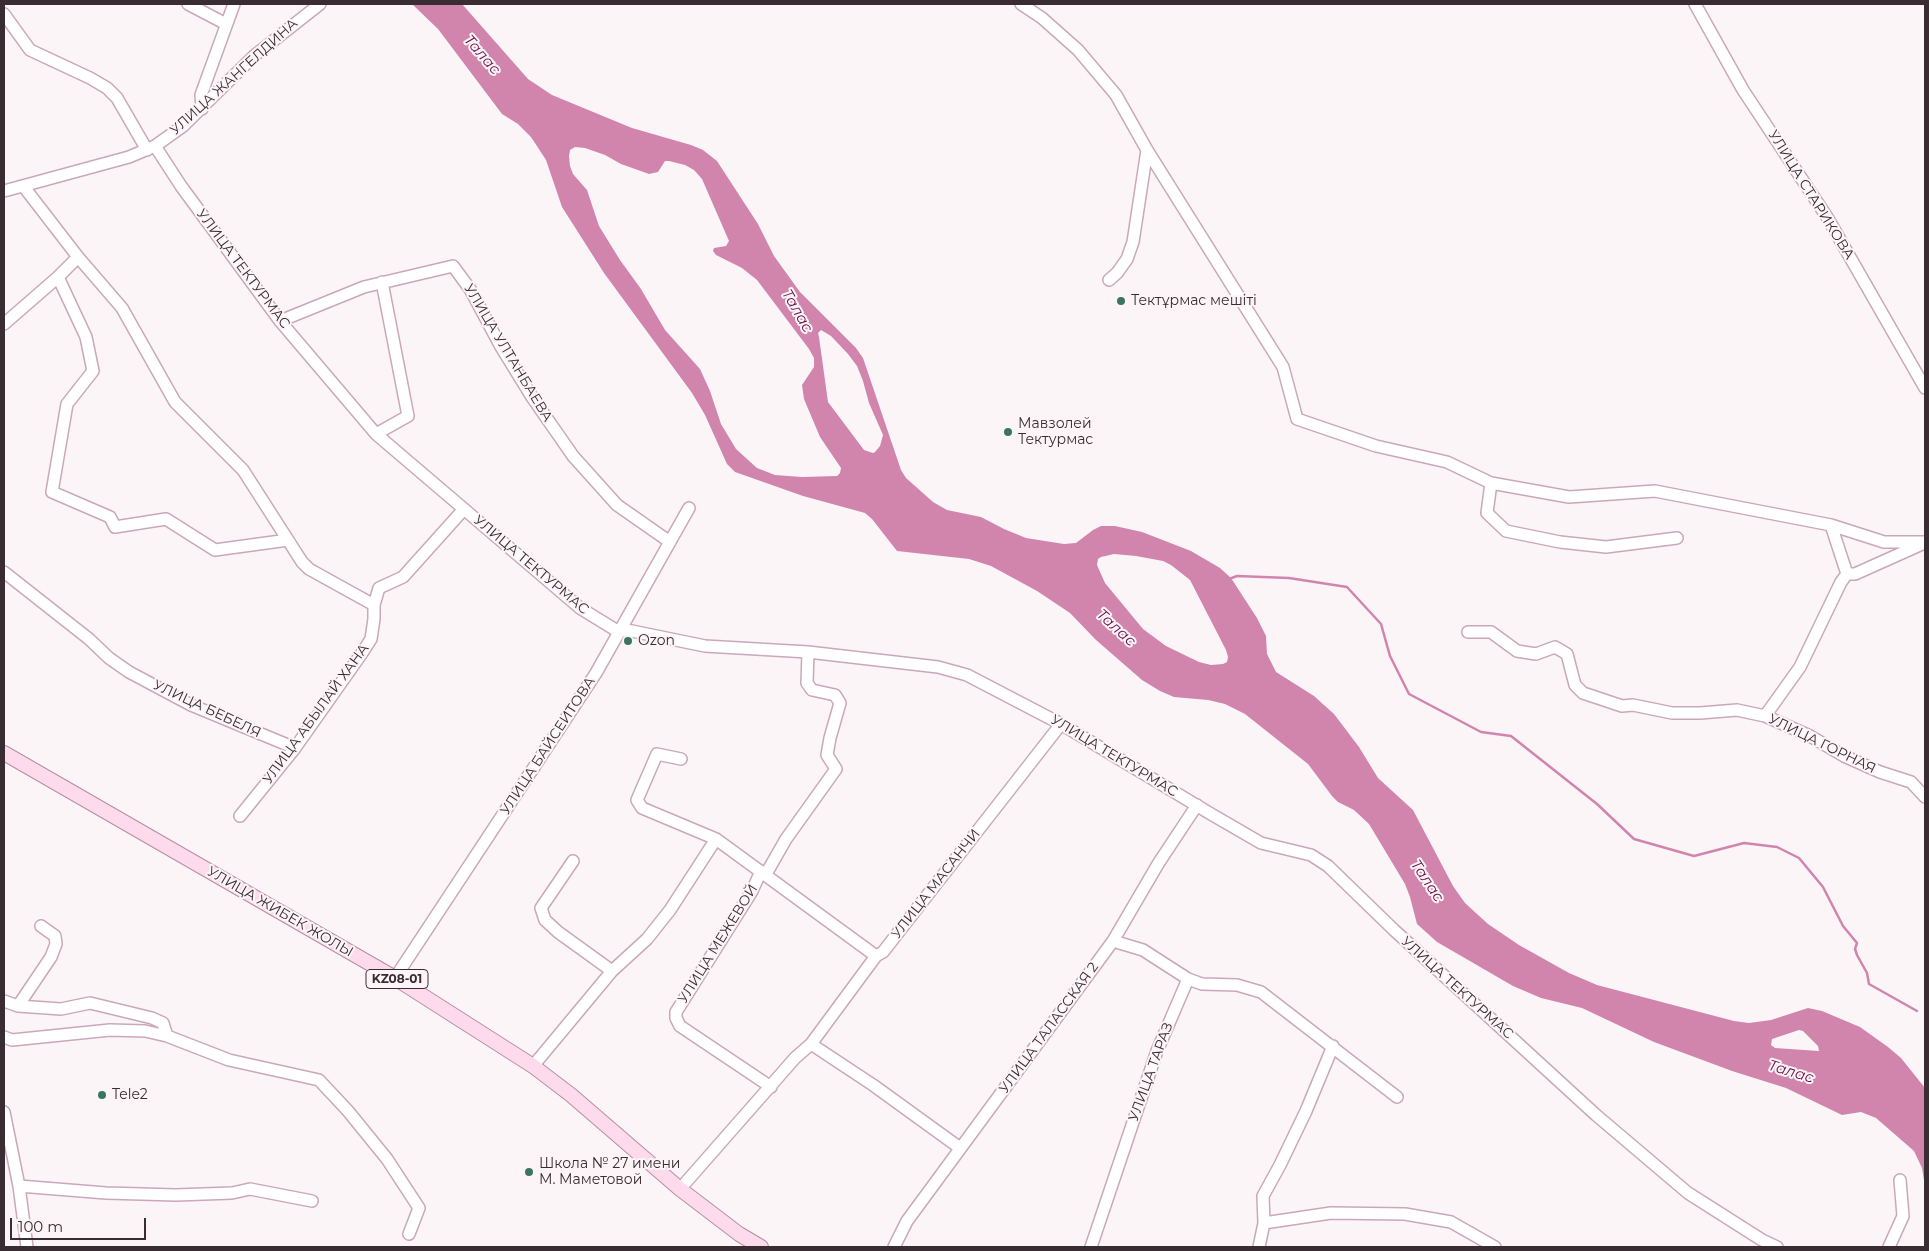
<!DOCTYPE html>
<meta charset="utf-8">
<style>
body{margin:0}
#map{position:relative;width:1929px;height:1251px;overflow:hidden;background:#fcf5f8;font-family:Montserrat,sans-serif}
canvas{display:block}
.frame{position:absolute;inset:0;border:5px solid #392c32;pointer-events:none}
.scale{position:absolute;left:10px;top:1218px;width:136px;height:22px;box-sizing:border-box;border:2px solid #392c32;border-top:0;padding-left:6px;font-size:15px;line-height:18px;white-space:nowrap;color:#392c32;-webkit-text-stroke:4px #fcf5f8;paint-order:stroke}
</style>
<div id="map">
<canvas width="1929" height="1251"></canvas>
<div class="frame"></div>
<div class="scale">100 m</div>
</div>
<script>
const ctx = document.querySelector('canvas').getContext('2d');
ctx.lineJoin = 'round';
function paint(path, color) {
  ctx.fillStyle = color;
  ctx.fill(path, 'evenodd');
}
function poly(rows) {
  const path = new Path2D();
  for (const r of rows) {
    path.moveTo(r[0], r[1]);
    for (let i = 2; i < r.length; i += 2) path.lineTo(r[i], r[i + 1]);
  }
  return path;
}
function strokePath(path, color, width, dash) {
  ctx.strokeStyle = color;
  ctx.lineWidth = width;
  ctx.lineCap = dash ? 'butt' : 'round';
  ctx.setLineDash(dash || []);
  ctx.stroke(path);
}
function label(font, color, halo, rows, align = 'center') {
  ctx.font = font + ' Montserrat,sans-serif';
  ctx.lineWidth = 4;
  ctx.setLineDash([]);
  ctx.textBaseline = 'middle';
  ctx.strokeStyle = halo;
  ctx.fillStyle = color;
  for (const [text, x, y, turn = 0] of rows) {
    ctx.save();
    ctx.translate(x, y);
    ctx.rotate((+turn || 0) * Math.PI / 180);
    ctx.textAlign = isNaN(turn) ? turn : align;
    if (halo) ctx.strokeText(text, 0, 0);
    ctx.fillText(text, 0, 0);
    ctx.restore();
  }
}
paint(poly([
 [412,4,462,4,528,79,552,95,632,128,691,145,703,150,717,161,758,224,774,256,800,292,856,348,863,358,901,470,906,478,933,502,947,510,981,517,1004,529,1026,538,1064,544,1076,543,1093,530,1101,526,1115,526,1142,532,1191,551,1220,568,1231,578,1257,618,1266,636,1267,654,1276,672,1314,696,1334,714,1359,747,1378,778,1413,810,1453,886,1465,903,1488,924,1519,945,1569,973,1597,985,1734,1021,1749,1023,1771,1020,1808,1008,1822,1011,1860,1027,1888,1047,1901,1058,1925,1088,1925,1186,1922,1168,1914,1151,1876,1118,1861,1112,1842,1115,1786,1088,1732,1071,1654,1042,1582,1008,1541,998,1513,986,1437,942,1417,924,1410,897,1405,884,1369,824,1354,810,1338,802,1332,796,1308,764,1245,714,1225,704,1208,700,1174,697,1160,691,1142,680,1096,640,1070,613,1037,591,991,566,969,559,897,551,872,519,865,513,803,496,735,472,727,464,705,415,692,393,604,273,562,207,546,160,531,137,518,124,502,114,438,29],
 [575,147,585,148,605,155,621,164,649,174,658,172,665,161,669,161,685,165,694,170,702,179,729,241,726,246,714,248,713,251,716,255,742,268,757,280,809,349,814,358,814,367,802,385,804,399,820,437,841,468,840,473,837,476,802,477,775,475,757,468,736,449,721,424,710,391,700,369,665,330,641,289,620,260,599,226,587,190,573,174,570,166,569,156,570,150],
 [821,330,831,336,848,354,857,366,863,381,869,403,883,435,880,446,875,452,873,453,864,450,828,402,819,337,818,333],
 [1114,554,1136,556,1163,561,1171,565,1190,580,1226,650,1228,657,1227,662,1223,664,1211,665,1199,662,1166,646,1143,629,1105,583,1097,565,1098,559,1101,557],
 [1799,1030,1803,1031,1818,1046,1819,1051,1775,1048,1771,1045,1772,1039]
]), '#d185ad');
strokePath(poly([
 [1229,579,1237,576,1289,578,1347,587,1381,624,1390,656,1409,694,1481,732,1511,736,1597,804,1634,839,1694,856,1744,843,1777,847,1799,858,1823,887,1843,926,1857,943,1855,949,1857,955,1867,973,1869,984,1917,1011]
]), '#d185ad', 2.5);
const minor = poly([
 [188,4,226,24],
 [1021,4,1042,18,1078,50,1116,95,1147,150,1283,367,1297,419,1376,446,1447,462,1491,483,1569,497,1655,491,1831,525,1884,542,1925,542],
 [1695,4,1743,90,1827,217,1925,388],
 [4,14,30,50,90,78,107,88,117,98,147,150],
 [202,109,201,95,234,4],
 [155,146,181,186,280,321,376,434,580,608,619,632,627,630,705,646,808,652,938,667,967,675,1061,724,1211,814,1261,843,1311,855,1328,866,1394,930,1596,1115,1688,1193,1762,1240,1777,1247],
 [24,187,78,257,122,308,175,402,243,470,302,562,309,569,374,605],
 [4,191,129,157,155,146,183,126,254,56,320,4],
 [78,257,58,277,86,337,93,371,67,404,52,492,110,517,115,527,166,519,215,550,288,540],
 [1109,280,1117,273,1127,259,1133,242,1147,150],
 [280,321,364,287,453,266,470,289,500,345,532,397,573,456,617,505,670,542],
 [4,324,58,277],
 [376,434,408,416,382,282],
 [1491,483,1487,513,1506,531,1560,542,1606,547,1677,538],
 [1831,525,1847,574],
 [4,572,89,639,109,658,129,672,191,705,295,748],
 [1468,632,1491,632,1517,651,1536,654,1555,647,1567,654,1575,685,1583,693,1622,706,1633,705,1672,713,1700,713,1737,710,1765,716,1810,736,1844,756,1880,772,1911,782,1925,797],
 [1765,716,1800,667,1841,582,1847,574,1855,574,1922,544],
 [681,759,657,754,637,800,642,808,716,839,876,956],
 [240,816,295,748,362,653,371,639,374,619,374,605,379,588,403,577,464,509],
 [573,861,541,908,545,920,558,932,612,971],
 [761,871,752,891,676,1012,676,1018,680,1026,771,1087],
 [766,874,786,839,836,769,827,755,830,738,840,703,835,695,812,690,807,683,808,652],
 [395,978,596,673,689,508],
 [1188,979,1202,984,1237,985,1261,992,1397,1097],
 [4,1001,18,1006,61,1009,90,1003,152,1018,163,1023,167,1036],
 [18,1006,51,957,56,944,55,936,41,926],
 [4,1037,12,1040,110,1030,145,1031,167,1036,229,1060,319,1080,348,1111,387,1159,419,1208,409,1234],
 [811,1044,873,1085,960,1148],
 [1333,1046,1306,1111,1280,1165,1263,1196,1264,1223,1331,1213,1405,1214,1451,1222,1495,1247],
 [533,1066,612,971,647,939,670,910,716,839],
 [4,1112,19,1186,27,1247],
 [19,1186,106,1193,176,1195,232,1193,250,1189,312,1201],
 [680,1189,795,1058,811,1044,876,956,883,952,1061,724],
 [894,1247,907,1221,1113,941,1158,864,1197,805],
 [1091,1247,1157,1051,1188,979,1143,950,1113,941],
 [1259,1247,1264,1223],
 [1889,1247,1903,1216,1900,1180]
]);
const major = poly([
 [4,753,395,978,533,1066,571,1095,680,1189,739,1234,761,1247]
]);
strokePath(minor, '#caa8b9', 14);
strokePath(major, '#b78ea2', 16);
strokePath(minor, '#fff', 11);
strokePath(major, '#fddbec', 14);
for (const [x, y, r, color] of [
 [1121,301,5,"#3a7560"],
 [1008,432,5,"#3a7560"],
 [628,641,5,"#3a7560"],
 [102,1095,5,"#3a7560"],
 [529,1172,5,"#3a7560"]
]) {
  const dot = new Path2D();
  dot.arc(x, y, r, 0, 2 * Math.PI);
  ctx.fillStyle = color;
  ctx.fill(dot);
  strokePath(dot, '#fcf5f8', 2);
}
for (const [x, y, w] of [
 [397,979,62]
]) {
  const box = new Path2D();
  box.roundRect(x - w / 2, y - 9.5, w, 19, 4);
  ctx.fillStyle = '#fcf5f8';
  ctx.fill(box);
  strokePath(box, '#392c32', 1);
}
label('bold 12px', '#392c32', null, [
 ["KZ08-01",397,979]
]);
label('14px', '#392c32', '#fcf5f8', [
 ["УЛИЦА ЖАНГЕЛДИНА",234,77,-42],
 ["УЛИЦА СТАРИКОВА",1811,195,58],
 ["УЛИЦА ТЕКТУРМАС",243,269,53],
 ["УЛИЦА УЛТАНБАЕВА",508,353,59],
 ["УЛИЦА ТЕКТУРМАС",531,565,40],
 ["УЛИЦА БЕБЕЛЯ",207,709,25],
 ["УЛИЦА АБЫЛАЙ ХАНА",316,714,-54],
 ["УЛИЦА ГОРНАЯ",1822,744,26],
 ["УЛИЦА БАЙСЕИТОВА",548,746,-57],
 ["УЛИЦА ТЕКТУРМАС",1114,756,31],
 ["УЛИЦА МАСАНЧИ",936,884,-52],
 ["УЛИЦА ЖИБЕК ЖОЛЫ",280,912,30],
 ["УЛИЦА МЕЖЕВОЙ",718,944,-58],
 ["УЛИЦА ТЕКТУРМАС",1457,988,42],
 ["УЛИЦА ТАЛАССКАЯ 2",1049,1028,-54],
 ["УЛИЦА ТАРАЗ",1151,1072,-70]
]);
label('14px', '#392c32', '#fcf5f8', [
 ["Тектұрмас мешіті",1131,301],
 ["Мавзолей",1018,424],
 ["Тектурмас",1018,440],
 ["Ozon",638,641],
 ["Tele2",112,1095],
 ["Школа № 27 имени",539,1164],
 ["М. Маметовой",539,1180]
], 'left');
label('italic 15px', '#6b114a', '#fcf5f8', [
 ["Талас",482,55,49],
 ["Талас",797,311,60],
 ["Талас",1116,628,42],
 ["Талас",1427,881,56],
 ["Талас",1791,1072,17]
]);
</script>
